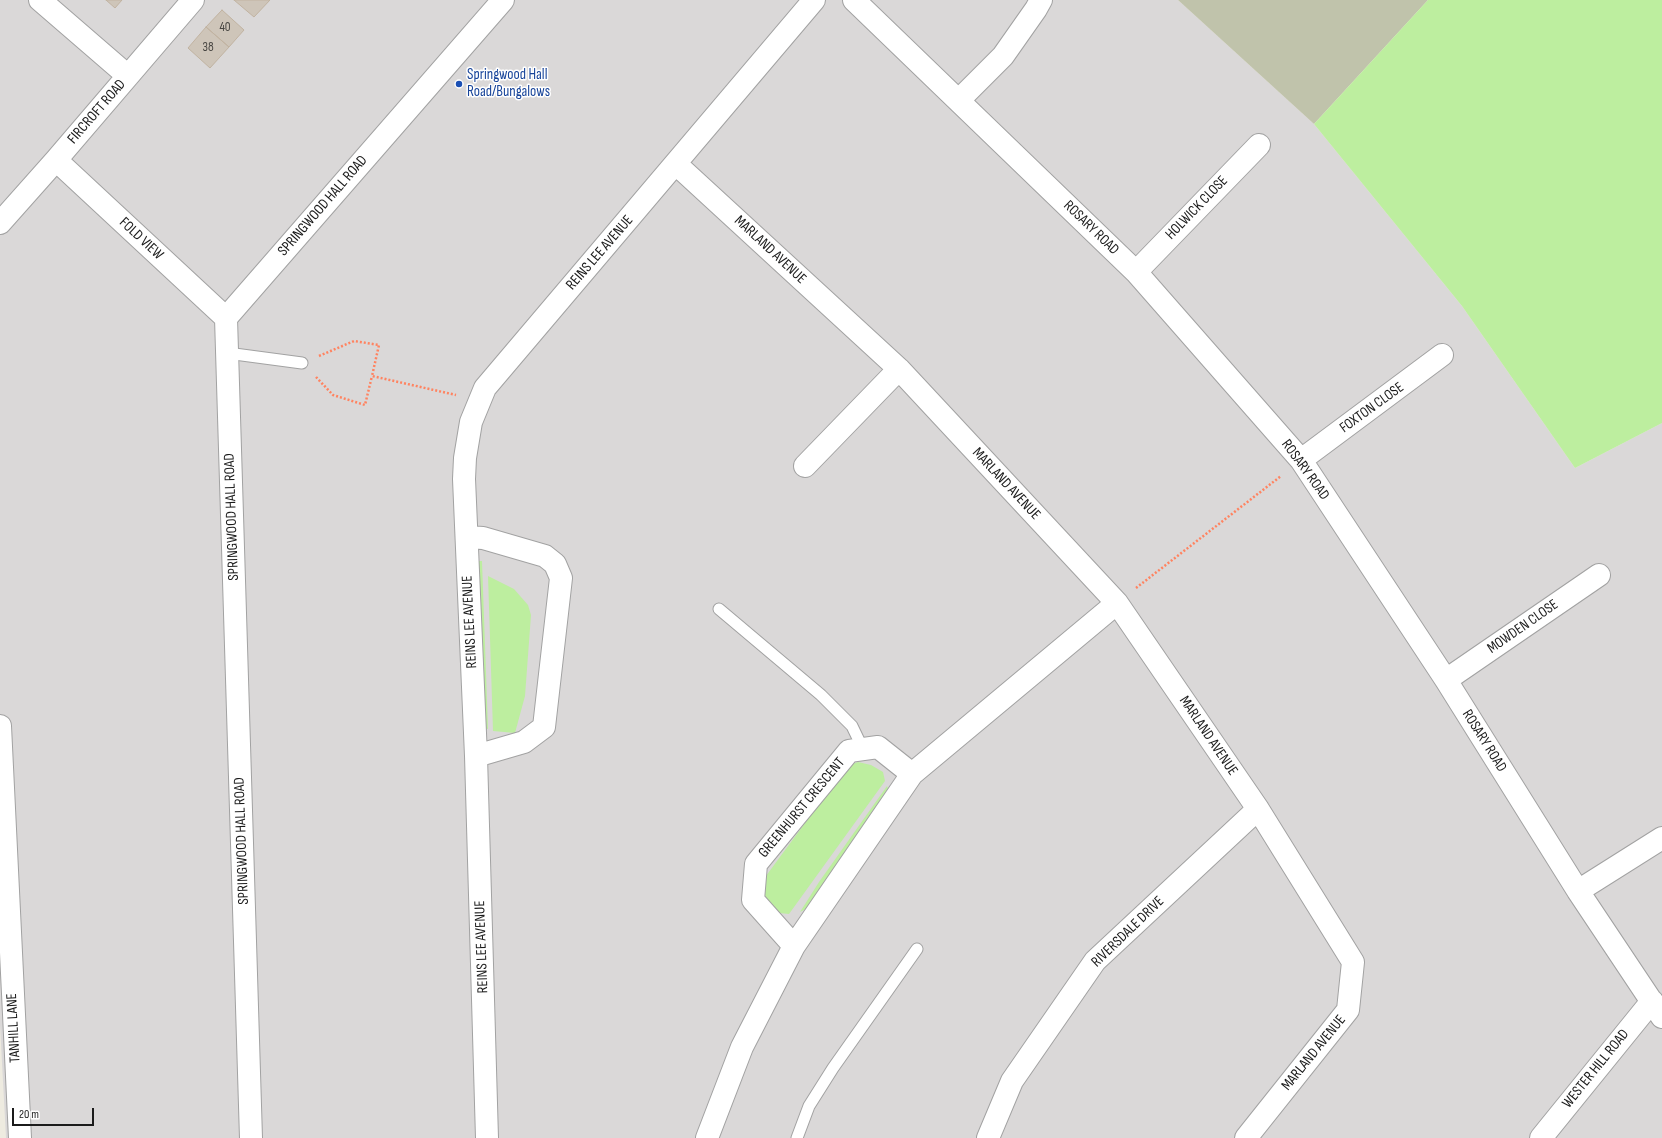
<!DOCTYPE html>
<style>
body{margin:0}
#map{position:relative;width:1662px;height:1138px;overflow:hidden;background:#eeebe0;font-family:"Sofia Sans Condensed",sans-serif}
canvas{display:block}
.scale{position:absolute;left:12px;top:1108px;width:82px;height:18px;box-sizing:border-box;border:2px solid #1b1b1b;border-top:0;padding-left:5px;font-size:12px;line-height:14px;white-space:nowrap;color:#1b1b1b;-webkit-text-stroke:3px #fff;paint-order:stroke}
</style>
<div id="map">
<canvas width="1662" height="1138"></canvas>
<div class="scale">20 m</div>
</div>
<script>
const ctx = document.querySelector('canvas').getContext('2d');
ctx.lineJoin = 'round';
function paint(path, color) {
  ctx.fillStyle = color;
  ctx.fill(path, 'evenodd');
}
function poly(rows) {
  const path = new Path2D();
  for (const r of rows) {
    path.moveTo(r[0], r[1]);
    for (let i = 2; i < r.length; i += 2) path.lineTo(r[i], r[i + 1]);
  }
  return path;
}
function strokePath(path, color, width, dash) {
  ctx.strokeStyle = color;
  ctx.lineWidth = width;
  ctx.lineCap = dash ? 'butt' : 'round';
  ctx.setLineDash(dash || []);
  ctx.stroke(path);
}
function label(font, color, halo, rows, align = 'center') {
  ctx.font = font + ' "Sofia Sans Condensed",sans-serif';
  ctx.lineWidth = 3;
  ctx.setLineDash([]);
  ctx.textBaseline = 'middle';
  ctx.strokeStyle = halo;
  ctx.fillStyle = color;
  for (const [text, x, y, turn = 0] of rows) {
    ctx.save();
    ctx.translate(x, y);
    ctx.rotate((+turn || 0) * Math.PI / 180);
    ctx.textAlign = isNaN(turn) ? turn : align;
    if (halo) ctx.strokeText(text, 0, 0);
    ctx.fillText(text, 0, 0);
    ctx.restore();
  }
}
paint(poly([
 [0,0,1178,0,1314,124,1462,306,1575,468,1662,423,1662,1138,6,1138,0,1025]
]), '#dad8d8');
paint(poly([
 [1178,0,1428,0,1314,124]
]), '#c0c3ab');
paint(poly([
 [1428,0,1662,0,1662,423,1575,468,1462,306,1314,124],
 [476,561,482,561,488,729,481,728],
 [488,576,514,589,528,605,531,615,525,696,515,733,493,731],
 [858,762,871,765,883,772,885,781,789,914,779,913,769,904,762,891,763,880,847,766],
 [887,786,890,794,808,908,800,912,819,882]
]), '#bdee9f');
const building = poly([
 [106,0,122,0,115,8,106,0],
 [234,0,270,0,254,17,234,0],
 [222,10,244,30,229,47,206,27,222,10],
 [206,27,229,47,210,68,188,48,206,27]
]);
paint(building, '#cec5b9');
strokePath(building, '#c1b3a1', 1);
const lane = poly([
 [227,353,302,363],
 [719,609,821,695,852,726,863,749],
 [797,1138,809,1106,833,1068,917,949]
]);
const street = poly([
 [40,0,128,76],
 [854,0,1136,272,1301,460,1446,680,1578,891,1662,1017],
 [959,100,1003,56,1036,9,1041,0],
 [56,160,226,318],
 [676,164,899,369,1117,603,1258,809,1353,962,1348,1010,1246,1138],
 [0,223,56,160,193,0],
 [1136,272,1259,145],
 [1301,460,1442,355],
 [805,466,899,369],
 [467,537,483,538,545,556,555,564,561,578,544,727,524,742,476,756],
 [1446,680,1599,575],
 [0,726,20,1138],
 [1578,891,1662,838],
 [794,946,753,900,756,864,849,751,878,747,912,774],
 [251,1138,226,318,503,0],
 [487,1138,476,756,464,479,465,458,471,422,485,388,814,0],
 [707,1138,742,1047,794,946,912,774,1117,603],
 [988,1138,1012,1081,1095,961,1258,809],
 [1541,1138,1652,1001]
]);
strokePath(lane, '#a2a2a2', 13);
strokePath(street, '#a2a2a2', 24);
strokePath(poly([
 [319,356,354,341,379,345,372,376,456,395],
 [316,377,333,395,365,405,372,376],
 [1136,588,1281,476]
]), '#ff8360', 2.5, [2, 2]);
strokePath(lane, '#fff', 11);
strokePath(street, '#fff', 22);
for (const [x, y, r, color] of [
 [459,84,4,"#1a4fb4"]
]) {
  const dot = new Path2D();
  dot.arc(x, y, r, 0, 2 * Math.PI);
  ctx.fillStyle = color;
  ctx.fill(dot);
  strokePath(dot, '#fff', 1.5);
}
label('13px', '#484642', null, [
 ["40",225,28],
 ["38",208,48]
]);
label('15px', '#164399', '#fff', [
 ["Springwood Hall",467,75],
 ["Road/Bungalows",467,92]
], 'left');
label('15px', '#1b1b1b', '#fff', [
 ["FIRCROFT ROAD",97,112,-49],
 ["SPRINGWOOD HALL ROAD",323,206,-49],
 ["HOLWICK CLOSE",1197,208,-46],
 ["ROSARY ROAD",1091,228,44],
 ["FOLD VIEW",141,239,43],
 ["MARLAND AVENUE",770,250,43],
 ["REINS LEE AVENUE",600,253,-49],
 ["FOXTON CLOSE",1372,408,-36],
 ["ROSARY ROAD",1305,470,54],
 ["MARLAND AVENUE",1006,484,47],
 ["SPRINGWOOD HALL ROAD",232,517,-92],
 ["REINS LEE AVENUE",470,622,-93],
 ["MOWDEN CLOSE",1523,627,-35],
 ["MARLAND AVENUE",1208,736,56],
 ["ROSARY ROAD",1484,741,58],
 ["GREENHURST CRESCENT",802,808,-50],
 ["SPRINGWOOD HALL ROAD",242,841,-92],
 ["RIVERSDALE DRIVE",1128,932,-44],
 ["REINS LEE AVENUE",482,947,-92],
 ["TANHILL LANE",14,1028,-93],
 ["MARLAND AVENUE",1314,1053,-51],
 ["WESTER HILL ROAD",1596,1069,-51]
]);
</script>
